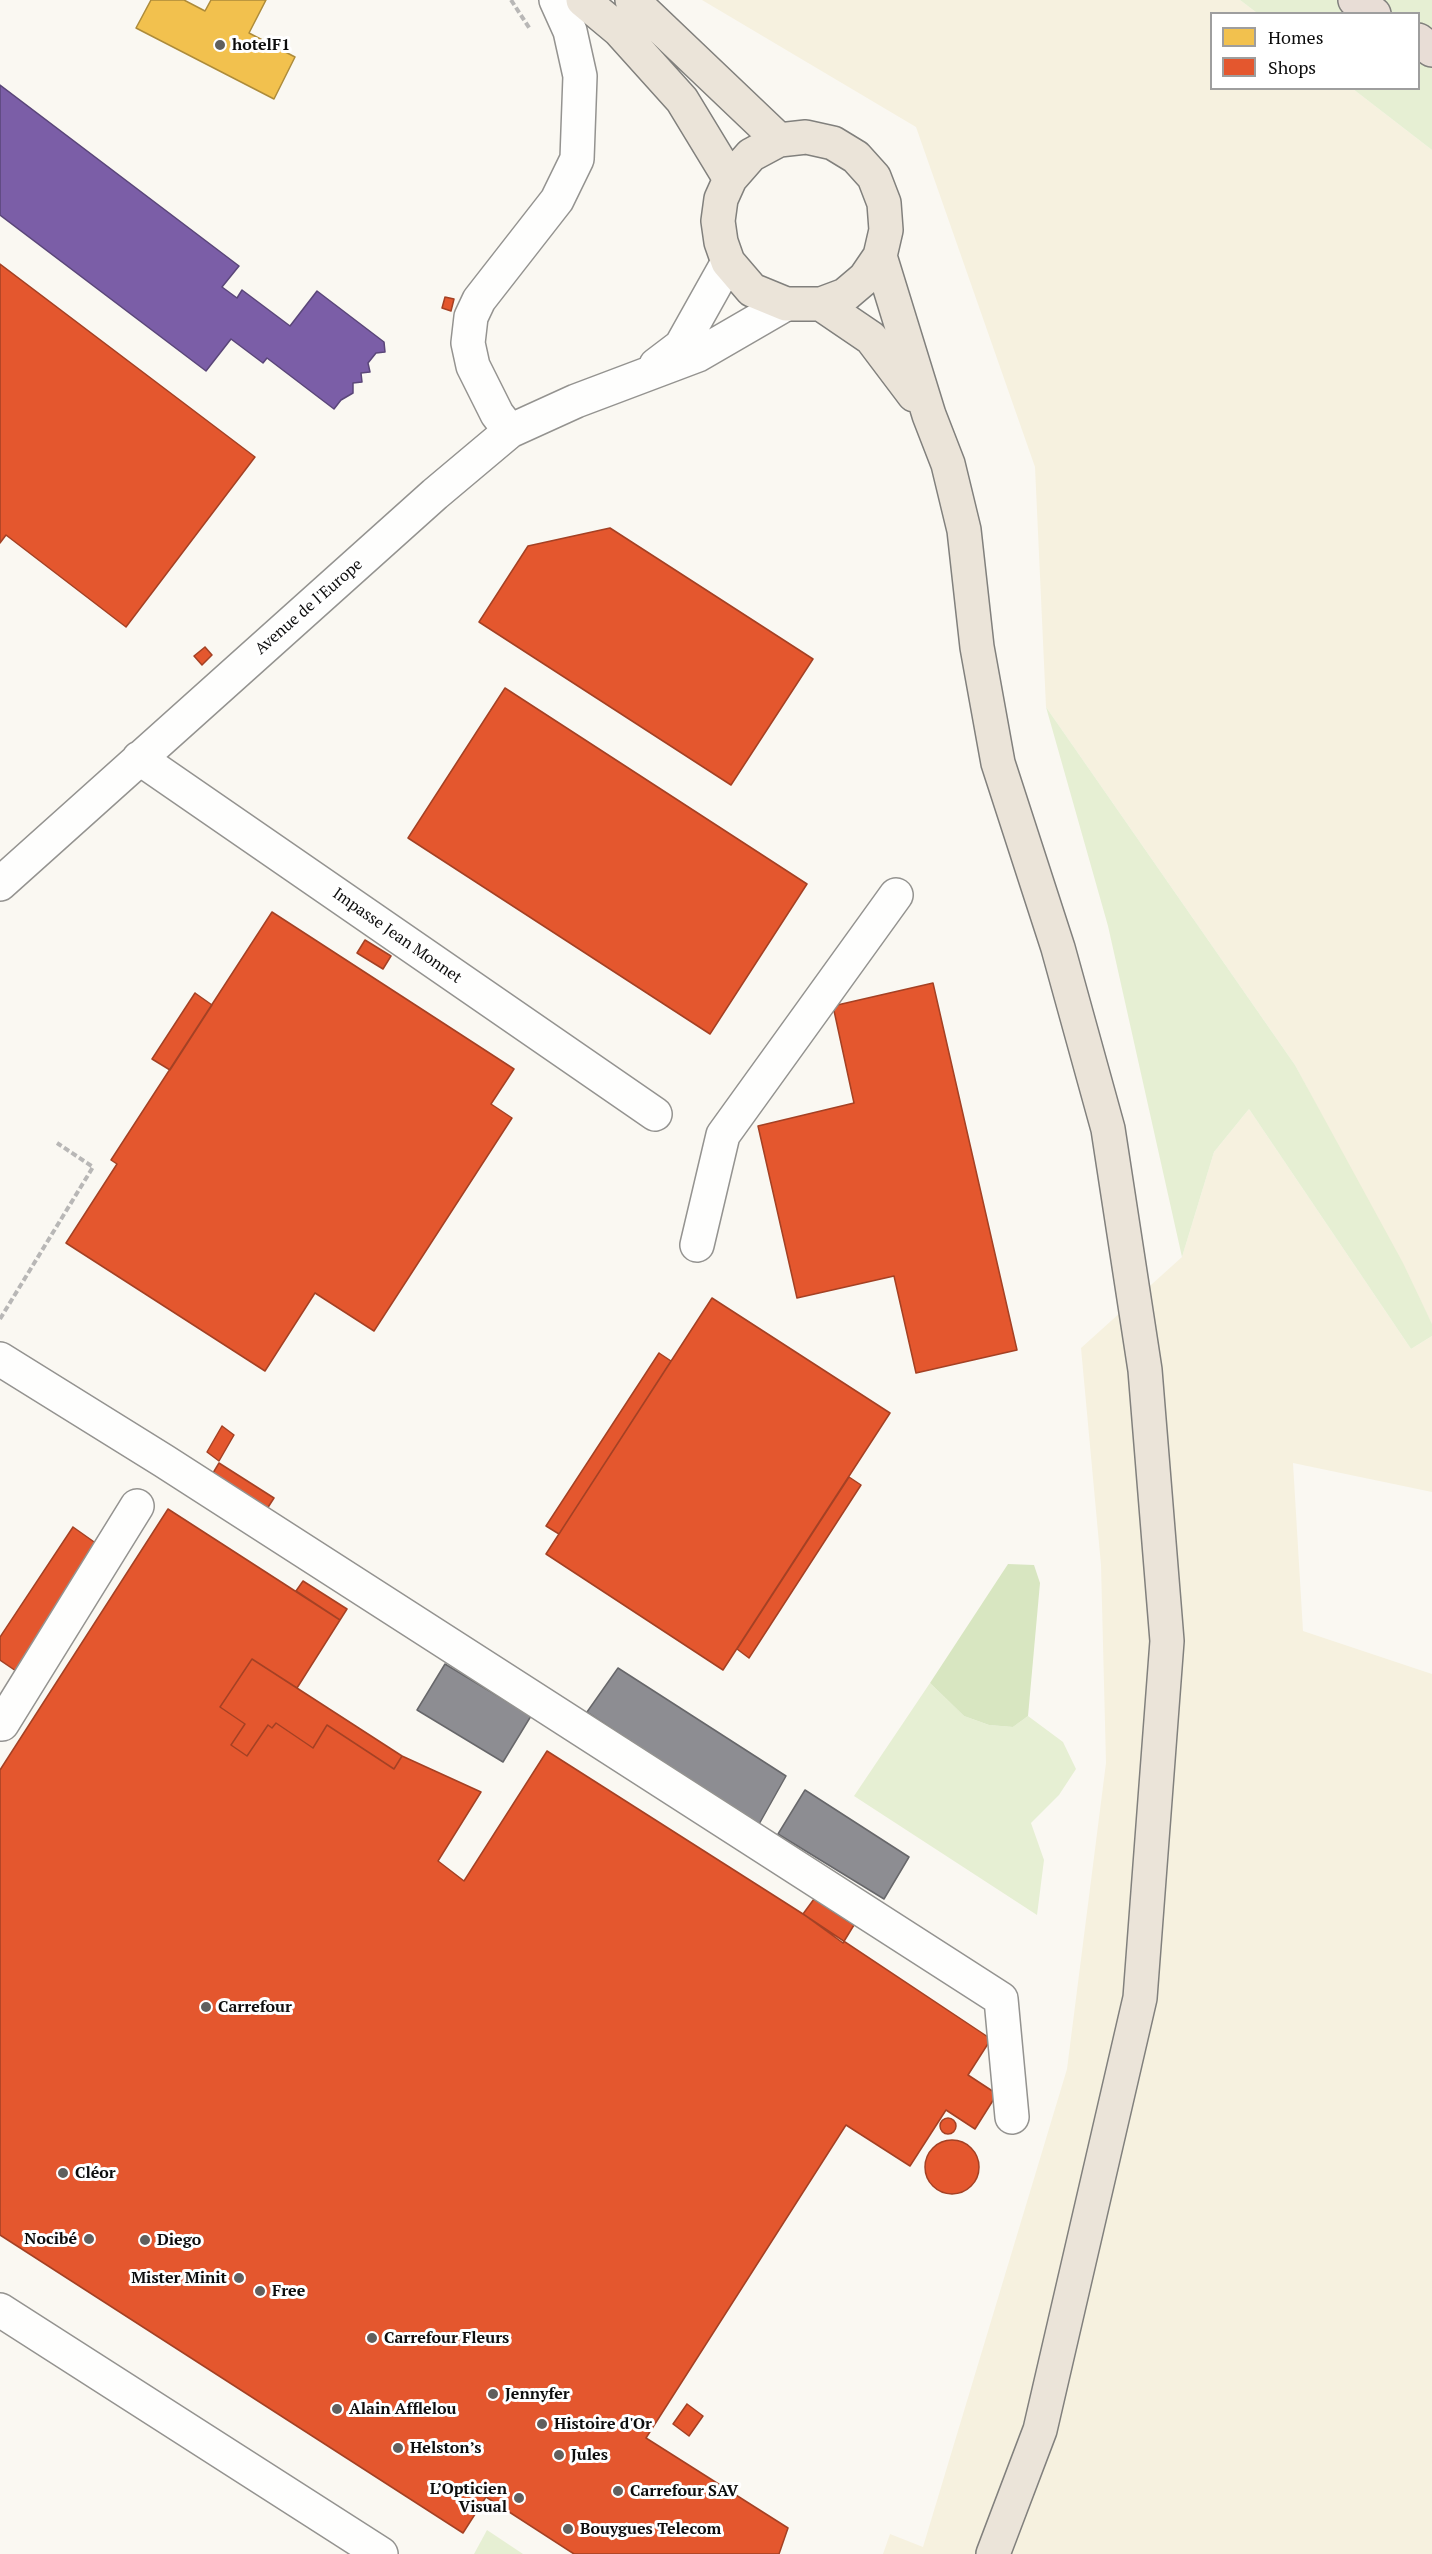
<!DOCTYPE html>
<meta charset="utf-8">
<style>
body{margin:0}
#map{position:relative;width:1432px;height:2554px;overflow:hidden;background:#faf8f2;font-family:"PT Serif",serif}
canvas{display:block}
.legend{position:absolute;left:1210px;top:12px;width:210px;height:78px;box-sizing:border-box;background:#fff;border:2px solid #9e9e9e;margin:0;padding:8px 10px;list-style:none;font-size:18px;color:#0d0d0d}
.legend li{display:flex;align-items:center;gap:12px;height:30px}
.legend b{width:30px;border:2px solid #9e9e9e}
</style>
<div id="map">
<canvas width="1432" height="2554"></canvas>
<ul class="legend">
<li><b style="height:16px;background:#f2c14e"></b>Homes</li>
<li><b style="height:16px;background:#e4572e"></b>Shops</li>
</ul>
</div>
<script>
const ctx = document.querySelector('canvas').getContext('2d');
ctx.lineJoin = 'round';
function paint(path, color) {
  ctx.fillStyle = color;
  ctx.fill(path, 'evenodd');
}
function poly(rows) {
  const path = new Path2D();
  for (const r of rows) {
    if (r.length === 3) {
      path.moveTo(r[0] + r[2], r[1]);
      path.arc(r[0], r[1], r[2], 0, 2 * Math.PI);
      continue;
    }
    path.moveTo(r[0], r[1]);
    for (let i = 2; i < r.length; i += 2) path.lineTo(r[i], r[i + 1]);
  }
  return path;
}
function strokePath(path, color, width, dash) {
  ctx.strokeStyle = color;
  ctx.lineWidth = width;
  ctx.lineCap = dash ? 'butt' : 'round';
  ctx.setLineDash(dash || []);
  ctx.stroke(path);
}
function label(font, color, halo, rows, align = 'center') {
  ctx.font = font + ' "PT Serif",serif';
  ctx.lineWidth = 6;
  ctx.setLineDash([]);
  ctx.textBaseline = 'middle';
  ctx.strokeStyle = halo;
  ctx.fillStyle = color;
  for (const [text, x, y, turn = 0] of rows) {
    ctx.save();
    ctx.translate(x, y);
    ctx.rotate((+turn || 0) * Math.PI / 180);
    ctx.textAlign = isNaN(turn) ? turn : align;
    if (halo) ctx.strokeText(text, 0, 0);
    ctx.fillText(text, 0, 0);
    ctx.restore();
  }
}
paint(poly([
 [702,0,1240,0,1257,13,1212,14,1212,88,1353,89,1432,150,1432,1324,1295,1065,1046,707,1035,467,916,127],
 [1249,1109,1411,1349,1432,1336,1432,1492,1293,1463,1303,1631,1432,1674,1432,2554,883,2554,890,2534,923,2547,1067,2069,1106,1763,1101,1565,1081,1348,1182,1257,1214,1152]
]), '#f6f1df');
paint(poly([
 [1240,0,1432,0,1432,150,1353,89,1418,88,1418,14,1257,13],
 [1046,707,1295,1065,1403,1263,1432,1324,1432,1336,1411,1349,1249,1109,1214,1152,1182,1257,1108,926],
 [930,1683,964,1716,989,1725,1013,1727,1028,1716,1063,1742,1076,1769,1059,1795,1031,1823,1044,1860,1037,1915,854,1796],
 [487,2530,523,2554,474,2554]
]), '#e6efd3');
paint(poly([
 [1008,1564,1034,1565,1040,1583,1028,1716,1013,1727,989,1725,964,1716,930,1683]
]), '#d8e6c1');
const homes = poly([
 [151,0,184,0,205,11,211,0,266,0,249,33,295,57,274,99,136,28,151,0]
]);
paint(homes, '#f2c14e');
strokePath(homes, '#ad8b3a', 1.5);
const shops = poly([
 [0,264,255,457,126,627,6,535,0,543,0,264],
 [445,297,454,299,451,311,442,308,445,297],
 [610,528,813,659,731,785,479,622,528,546,610,528],
 [205,647,212,655,202,665,194,656,205,647],
 [505,688,807,884,710,1034,408,838,505,688],
 [272,912,514,1069,491,1104,512,1118,374,1331,315,1293,265,1371,66,1243,117,1164,111,1160,272,912],
 [365,940,391,956,383,969,357,953,365,940],
 [933,983,1017,1350,916,1373,894,1276,797,1298,758,1126,854,1103,833,1006,933,983],
 [195,993,212,1005,170,1070,152,1059,195,993],
 [712,1298,890,1413,723,1670,546,1554,712,1298],
 [659,1353,671,1361,559,1534,546,1526,659,1353],
 [222,1426,234,1435,219,1461,207,1452,222,1426],
 [219,1463,274,1498,265,1512,210,1478,219,1463],
 [849,1477,861,1485,749,1658,737,1649,849,1477],
 [168,1509,340,1620,297,1688,252,1659,220,1707,245,1724,231,1745,247,1756,268,1725,272,1728,276,1723,313,1748,327,1725,394,1769,402,1756,481,1792,438,1861,464,1881,547,1751,803,1914,991,2039,968,2075,997,2094,975,2129,946,2110,910,2166,846,2125,646,2438,788,2528,779,2554,574,2554,486,2497,463,2533,0,2235,0,1770,168,1509],
 [73,1527,97,1544,16,1671,0,1660,0,1637,73,1527],
 [303,1581,347,1609,340,1620,296,1591,303,1581],
 [252,1659,402,1756,394,1769,327,1725,313,1748,276,1723,272,1728,268,1725,247,1756,231,1745,245,1724,220,1707,252,1659],
 [814,1899,854,1925,843,1943,803,1914,814,1899],
 [948,2126,8],
 [952,2167,27],
 [687,2404,703,2416,689,2436,673,2424,687,2404]
]);
paint(shops, '#e4572e');
strokePath(shops, '#a44124', 1.5);
const offices = poly([
 [0,85,239,266,222,287,237,298,242,290,290,326,317,291,384,342,385,352,376,353,368,363,370,372,361,373,362,382,353,383,353,393,341,400,334,409,267,358,263,363,231,339,206,371,0,215,0,85]
]);
paint(offices, '#7b5ea7');
strokePath(offices, '#5a4679', 1.5);
const industry = poly([
 [445,1664,531,1716,503,1762,417,1710,445,1664],
 [618,1668,786,1776,758,1826,587,1712,618,1668],
 [805,1790,909,1857,884,1899,778,1834,805,1790]
]);
paint(industry, '#8d8d92');
strokePath(industry, '#67676a', 1.5);
const minor = poly([
 [656,365,681,346,728,262],
 [510,431,497,414,473,366,468,343,471,317,479,300,557,200,577,159,580,76,570,31,556,0],
 [139,758,655,1114],
 [0,884,435,494,510,431,576,401,698,355,786,304],
 [697,1245,723,1135,896,895],
 [0,1359,164,1461,1001,1999,1012,2117],
 [2,1724,137,1506],
 [0,2310,381,2554]
]);
const major = poly([
 [583,0,619,30,682,100,730,179],
 [632,0,779,140],
 [880,256,929,415,948,464,964,530,977,647,998,763,1058,948,1108,1129,1145,1370,1167,1641,1140,1998,1040,2430,993,2554],
 [821,304,845,295,865,278,880,256,886,230,884,203,874,177,856,157,833,143,806,137,779,140,751,155,730,179,721,199,718,221,721,242,728,262,752,290,786,304,821,304,871,338,914,395]
]);
const highway = poly([
 [1355,0,1374,14],
 [1418,40,1432,50]
]);
strokePath(minor, '#949390', 36);
strokePath(major, '#81807d', 36);
strokePath(highway, '#81807d', 36);
strokePath(poly([
 [511,0,530,29],
 [0,1319,93,1167,57,1143]
]), '#b8b7b6', 4, [6, 3]);
strokePath(minor, '#fefefd', 33);
strokePath(major, '#ebe4d9', 33);
strokePath(highway, '#e8ddd6', 33);
for (const [x, y, r, color] of [
 [220,45,6,"#605f5d"],
 [206,2007,6,"#605f5d"],
 [63,2173,6,"#605f5d"],
 [89,2239,6,"#605f5d"],
 [145,2240,6,"#605f5d"],
 [239,2278,6,"#605f5d"],
 [260,2291,6,"#605f5d"],
 [372,2338,6,"#605f5d"],
 [493,2394,6,"#605f5d"],
 [337,2409,6,"#605f5d"],
 [542,2424,6,"#605f5d"],
 [398,2448,6,"#605f5d"],
 [559,2455,6,"#605f5d"],
 [618,2491,6,"#605f5d"],
 [519,2498,6,"#605f5d"],
 [568,2529,6,"#605f5d"]
]) {
  const dot = new Path2D();
  dot.arc(x, y, r, 0, 2 * Math.PI);
  ctx.fillStyle = color;
  ctx.fill(dot);
  strokePath(dot, '#fff', 2);
}
label('bold 16px', '#0d0d0d', '#fff', [
 ["hotelF1",232,45],
 ["Carrefour",218,2007],
 ["Cléor",75,2173],
 ["Nocibé",77,2239,"right"],
 ["Diego",157,2240],
 ["Mister Minit",227,2278,"right"],
 ["Free",272,2291],
 ["Carrefour Fleurs",384,2338],
 ["Jennyfer",505,2394],
 ["Alain Afflelou",349,2409],
 ["Histoire d'Or",554,2424],
 ["Helston’s",410,2448],
 ["Jules",571,2455],
 ["L’Opticien",507,2489,"right"],
 ["Visual",507,2507,"right"],
 ["Carrefour SAV",630,2491],
 ["Bouygues Telecom",580,2529]
], 'left');
label('16px', '#0d0d0d', '#fff', [
 ["Avenue de l'Europe",309,607,-41],
 ["Impasse Jean Monnet",397,936,35]
]);
</script>
